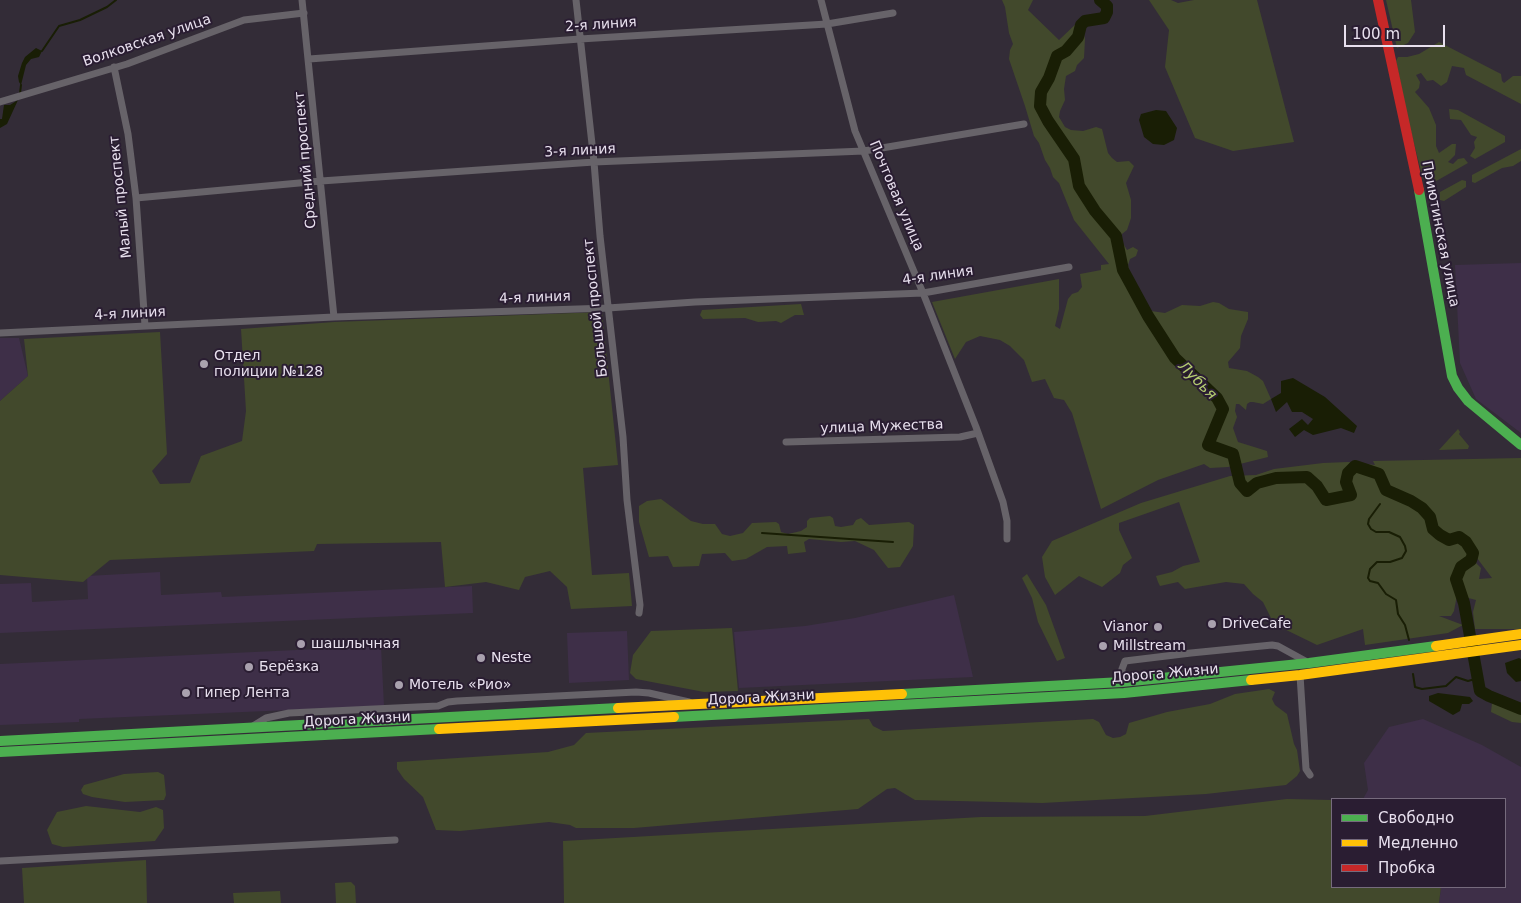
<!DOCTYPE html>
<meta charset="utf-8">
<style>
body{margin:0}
#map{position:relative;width:1521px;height:903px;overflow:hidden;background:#332c37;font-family:"DejaVu Sans",sans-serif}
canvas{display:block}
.legend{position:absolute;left:1331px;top:798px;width:175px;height:90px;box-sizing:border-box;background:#2a1d32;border:1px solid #766b7d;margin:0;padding:6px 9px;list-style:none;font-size:15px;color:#e8e0ee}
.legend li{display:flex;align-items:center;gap:10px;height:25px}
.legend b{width:25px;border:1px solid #766b7d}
.scale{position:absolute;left:1344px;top:25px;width:101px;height:22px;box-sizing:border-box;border:2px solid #e8e0ee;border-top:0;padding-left:6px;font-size:15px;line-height:18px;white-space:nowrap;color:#e8e0ee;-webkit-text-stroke:4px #2a1d32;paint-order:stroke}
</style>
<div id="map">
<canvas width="1521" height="903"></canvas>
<ul class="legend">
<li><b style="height:6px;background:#4caf50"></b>Свободно</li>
<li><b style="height:6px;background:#ffc107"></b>Медленно</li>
<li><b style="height:6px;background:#c62828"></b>Пробка</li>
</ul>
<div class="scale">100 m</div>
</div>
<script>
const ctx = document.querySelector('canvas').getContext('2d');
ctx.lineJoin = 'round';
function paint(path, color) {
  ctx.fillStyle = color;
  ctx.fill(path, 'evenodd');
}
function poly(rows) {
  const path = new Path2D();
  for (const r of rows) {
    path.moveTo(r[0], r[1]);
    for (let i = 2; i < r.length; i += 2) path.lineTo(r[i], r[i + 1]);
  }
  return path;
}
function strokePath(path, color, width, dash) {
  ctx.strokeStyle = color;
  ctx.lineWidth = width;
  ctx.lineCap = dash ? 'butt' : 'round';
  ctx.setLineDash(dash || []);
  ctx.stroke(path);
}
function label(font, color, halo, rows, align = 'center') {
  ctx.font = font + ' "DejaVu Sans",sans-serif';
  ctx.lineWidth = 4;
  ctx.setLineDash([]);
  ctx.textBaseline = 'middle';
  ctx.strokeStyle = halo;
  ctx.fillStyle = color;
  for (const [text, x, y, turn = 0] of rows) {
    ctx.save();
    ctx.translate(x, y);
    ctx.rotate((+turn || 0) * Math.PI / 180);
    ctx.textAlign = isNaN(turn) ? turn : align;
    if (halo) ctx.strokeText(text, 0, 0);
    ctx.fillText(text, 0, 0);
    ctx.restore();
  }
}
paint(poly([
 [1521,263,1521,433,1476,399,1460,363,1455,265],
 [0,338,19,338,28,376,0,401],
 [160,572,161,595,221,592,222,597,472,586,473,613,0,633,0,584,31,583,32,602,88,599,87,576],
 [954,595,973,677,739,688,734,632,805,626,855,618],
 [627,631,629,680,569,683,567,633],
 [381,646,384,706,79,719,79,722,0,725,0,664],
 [1423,719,1482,745,1521,767,1521,903,1439,903,1441,887,1505,887,1505,799,1363,799,1368,790,1364,763,1389,727]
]), '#3e2f48');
paint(poly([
 [1002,0,1033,0,1028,10,1059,40,1080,20,1092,18,1092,23,1086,25,1083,30,1085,39,1084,58,1077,65,1075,71,1066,76,1064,89,1065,100,1060,111,1059,117,1065,127,1071,130,1083,131,1096,127,1102,129,1108,153,1112,158,1117,162,1129,161,1134,166,1126,183,1131,200,1131,218,1127,230,1122,234,1121,240,1127,250,1133,247,1138,250,1136,256,1130,259,1128,265,1131,277,1151,311,1165,313,1182,305,1200,306,1213,302,1219,303,1229,309,1248,312,1248,319,1241,336,1240,348,1228,362,1229,368,1247,371,1258,377,1263,381,1271,399,1263,404,1253,402,1250,402,1247,404,1246,410,1239,404,1236,404,1235,411,1237,417,1233,428,1238,442,1267,451,1268,457,1228,467,1210,468,1204,464,1158,480,1101,509,1072,413,1064,400,1054,398,1045,379,1032,382,1024,360,1010,346,1000,340,980,336,966,342,955,359,932,302,1059,279,1059,309,1055,326,1060,329,1068,299,1072,294,1078,292,1082,287,1080,274,1101,270,1101,265,1109,264,1074,220,1059,183,1053,177,1050,168,1045,160,1039,143,1034,136,1025,106,1009,59,1010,50,1013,44,1009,33,1005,7],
 [1149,0,1171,0,1178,3,1194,0,1257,0,1294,142,1233,151,1195,138,1165,67,1169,30],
 [1386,0,1411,0,1415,32,1408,43,1397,48],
 [1439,42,1501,74,1502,81,1504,83,1513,76,1521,76,1521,104,1466,75,1464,68,1452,66,1447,82,1441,86,1433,80,1427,81,1421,73,1416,75,1420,82,1419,88,1415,92,1429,108,1436,125,1436,146,1439,153,1452,144,1456,144,1455,155,1448,162,1453,164,1458,159,1464,158,1468,163,1431,184,1423,179,1408,120,1396,61,1398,57,1407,57,1419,54],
 [1449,109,1458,110,1505,136,1505,142,1475,159,1470,156,1475,148,1474,142,1477,137,1471,135,1461,120,1450,119],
 [1521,149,1521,161,1513,166,1502,168,1475,183,1472,182,1472,175],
 [1462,180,1466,181,1466,187,1444,201,1440,200,1440,192],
 [801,304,804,315,795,315,781,323,776,321,758,322,745,318,703,319,700,315,702,310],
 [602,312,618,465,583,468,592,575,629,573,632,606,571,609,567,587,550,571,525,577,519,590,486,582,445,587,441,542,317,544,314,551,110,560,83,582,0,575,0,401,28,376,24,339,160,332,167,454,152,471,160,484,190,483,201,456,242,441,246,411,241,329,334,322],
 [1458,429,1460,432,1459,434,1469,446,1468,449,1439,450],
 [1521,458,1521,629,1475,629,1473,612,1476,600,1457,595,1454,611,1451,616,1439,616,1463,625,1448,633,1365,645,1363,629,1317,645,1274,624,1263,602,1253,594,1244,584,1226,582,1185,589,1178,582,1160,586,1158,582,1156,576,1172,572,1183,566,1200,562,1179,502,1119,523,1119,530,1132,558,1123,565,1120,573,1102,587,1079,576,1055,595,1045,577,1042,557,1052,541,1141,503,1230,476,1256,475,1274,469,1323,463,1348,462,1375,465,1373,461],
 [1473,554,1474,554,1492,578,1479,579,1481,568,1474,561],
 [661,499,691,521,703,524,715,524,722,534,730,536,743,533,752,523,776,522,779,524,781,532,788,534,801,531,807,527,807,521,810,518,830,516,833,518,835,526,841,527,853,525,856,520,861,518,869,525,909,522,914,525,913,546,900,567,888,568,874,550,855,541,841,542,809,539,804,542,806,552,788,554,787,546,767,547,746,559,732,561,725,553,702,554,699,566,673,567,668,556,649,557,639,522,639,506,647,501],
 [1027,574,1046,605,1065,658,1057,661,1038,622,1032,598,1022,578],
 [732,628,738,691,704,692,636,679,630,673,633,655,651,631],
 [1269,689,1275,692,1272,699,1275,705,1287,714,1294,744,1297,750,1300,771,1297,776,1286,785,1206,794,1042,803,915,800,895,788,887,789,858,809,634,828,576,828,570,825,549,822,460,831,436,830,423,797,404,779,397,769,397,762,548,752,574,745,586,733,869,719,873,726,883,731,1093,719,1099,722,1106,735,1113,738,1120,737,1126,734,1129,723,1167,712,1210,704,1235,694],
 [1492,703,1521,714,1521,723,1512,722,1491,712],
 [158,772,164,775,166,795,164,800,125,802,92,797,83,794,81,790,84,785,124,774],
 [1287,799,1332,800,1332,887,1441,887,1439,903,564,903,563,841,981,817,1145,816],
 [86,806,140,812,156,807,163,810,164,828,155,841,63,847,52,844,47,830,57,812],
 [146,860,147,903,24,903,22,868],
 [351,882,355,886,356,903,336,903,335,883],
 [280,891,281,903,234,903,233,893]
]), '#42492c');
paint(poly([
 [36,48,42,51,39,57,31,59,26,65,21,85,19,82,18,76,22,63,25,57],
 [18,100,7,124,0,128,0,119,2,119,4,105,10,105],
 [1156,110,1166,111,1177,128,1174,140,1164,145,1153,144,1144,137,1139,120,1141,114],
 [1293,378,1325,397,1357,426,1354,433,1341,428,1313,435,1304,430,1295,437,1289,429,1302,419,1308,425,1313,419,1302,412,1292,412,1287,402,1276,412,1271,399,1281,393,1281,381],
 [1519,658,1521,659,1521,681,1516,682,1507,673,1505,663],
 [1438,693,1470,697,1473,701,1469,704,1462,704,1460,711,1453,715,1429,701,1429,696]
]), '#191e05');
strokePath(poly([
 [42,51,59,26,80,20,107,7,116,0],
 [20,93,21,85],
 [1380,504,1369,519,1368,524,1371,529,1376,532,1389,532,1400,537,1405,546,1406,551,1402,558,1390,562,1377,562,1370,569,1368,578,1370,581,1378,583,1386,594,1396,600,1398,614,1405,625,1409,640],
 [762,533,893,542],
 [1413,674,1415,687,1422,689,1446,686,1456,677,1468,681,1475,679,1479,681]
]), '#191e05', 2);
strokePath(poly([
 [1100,0,1107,6,1107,12,1104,18,1085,21,1081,25,1078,37,1066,51,1057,56,1049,78,1041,92,1040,106,1048,121,1074,159,1079,186,1095,211,1116,236,1123,270,1148,316,1175,358,1217,398,1223,409,1208,445,1233,454,1240,483,1247,491,1257,483,1276,478,1307,477,1317,486,1326,500,1351,495,1346,482,1348,473,1355,466,1379,474,1386,490,1411,501,1422,508,1430,517,1433,529,1440,535,1449,540,1459,537,1466,542,1473,553,1472,557,1471,560,1461,567,1456,579,1464,603,1480,691,1489,696,1521,709]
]), '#191e05', 12);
strokePath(poly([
 [302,0,334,317],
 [576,0,594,162,600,236,623,437,627,500,640,605,639,613],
 [821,0,855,131,923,293,976,427,1003,502,1007,521,1007,539],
 [309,59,580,39,827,24,893,13],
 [114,67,128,134,136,198,145,326],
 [0,102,127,64,244,20,304,13],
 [136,198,321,181,594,162,864,151,1024,124],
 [0,333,334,317,608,308,695,302,923,293,1069,267],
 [786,442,960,437,978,433],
 [1300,675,1306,769,1310,775],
 [1122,682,1122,669,1125,661,1191,653,1272,645,1278,646,1309,663],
 [253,726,266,718,289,713,438,706,448,702,457,701,636,692,649,693,689,702],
 [0,861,395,840]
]), '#676369', 7);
strokePath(poly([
 [1419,190,1452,376,1458,388,1468,401,1521,445],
 [902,694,1122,682,1309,663,1436,646],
 [674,717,1124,693,1251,680],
 [0,741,618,708],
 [0,752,439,729]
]), '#4caf50', 10);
strokePath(poly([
 [1436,646,1521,634],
 [1251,680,1300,675,1521,645],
 [618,708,902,694],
 [439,729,674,717]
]), '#ffc107', 10);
strokePath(poly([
 [1378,0,1419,190]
]), '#c62828', 10);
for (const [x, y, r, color] of [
 [204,364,5,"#a9a1ae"],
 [1212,624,5,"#a9a1ae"],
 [1158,627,5,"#a9a1ae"],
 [301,644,5,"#a9a1ae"],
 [1103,646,5,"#a9a1ae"],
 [481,658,5,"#a9a1ae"],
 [249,667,5,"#a9a1ae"],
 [399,685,5,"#a9a1ae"],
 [186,693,5,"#a9a1ae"]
]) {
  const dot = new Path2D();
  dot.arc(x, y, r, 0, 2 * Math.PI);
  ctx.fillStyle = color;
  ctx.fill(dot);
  strokePath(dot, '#2a1d32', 2);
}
label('14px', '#e8e0ee', '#2a1d32', [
 ["2-я линия",601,25,-4],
 ["Волковская улица",147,41,-19],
 ["3-я линия",580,151,-3],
 ["Средний проспект",306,160,-95],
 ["Почтовая улица",896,196,67],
 ["Малый проспект",121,197,-96],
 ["Приютинская улица",1440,234,79],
 ["4-я линия",938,276,-8],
 ["4-я линия",535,298,-2],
 ["Большой проспект",596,308,-96],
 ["4-я линия",130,314,-3],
 ["улица Мужества",882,427,-2],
 ["Дорога Жизни",1165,674,-5],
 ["Дорога Жизни",761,698,-3],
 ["Дорога Жизни",357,720,-3]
]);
label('14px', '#e8e0ee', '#2a1d32', [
 ["Отдел",214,356],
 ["полиции №128",214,372],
 ["DriveCafe",1222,624],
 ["Vianor",1148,627,"right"],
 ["шашлычная",311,644],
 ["Millstream",1113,646],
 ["Neste",491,658],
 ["Берёзка",259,667],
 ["Мотель «Рио»",409,685],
 ["Гипер Лента",196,693]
], 'left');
label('italic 15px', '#b4cc70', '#2a1d32', [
 ["Лубья",1197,381,45]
]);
</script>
